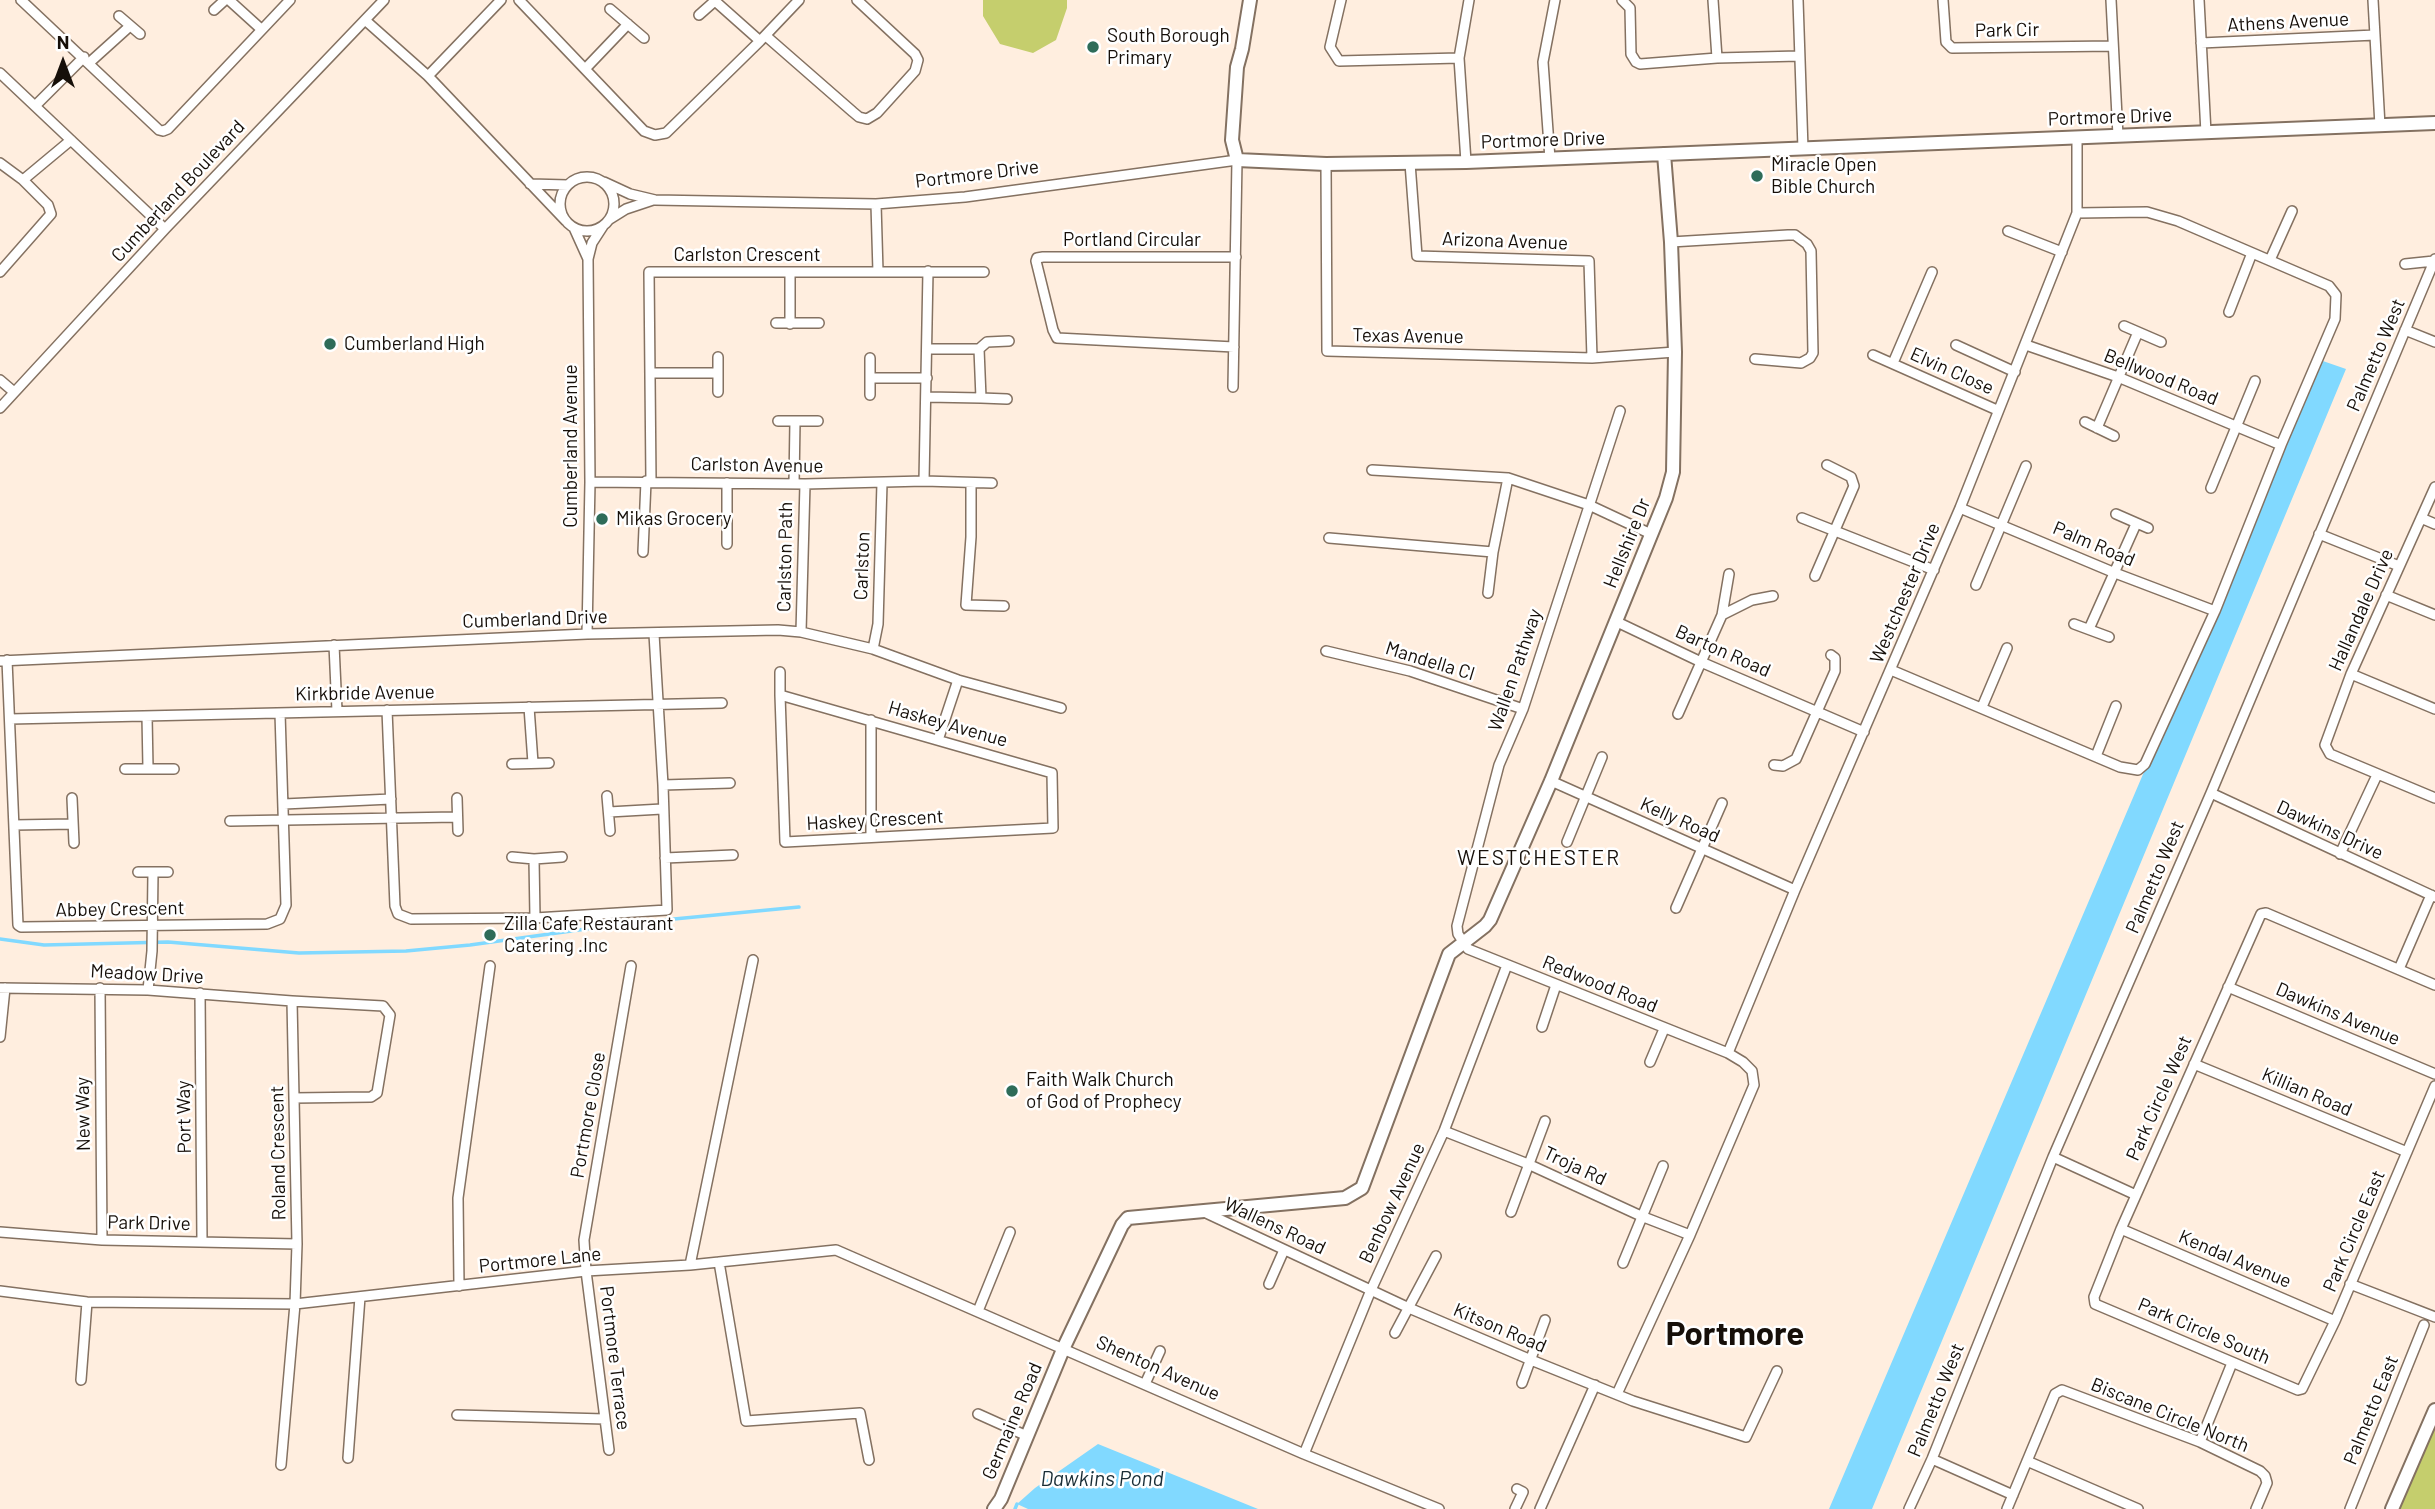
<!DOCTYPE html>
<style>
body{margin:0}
#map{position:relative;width:2435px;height:1509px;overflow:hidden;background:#ffeedf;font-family:Barlow,sans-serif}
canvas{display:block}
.north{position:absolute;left:28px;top:28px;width:70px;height:70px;-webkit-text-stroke:5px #fff;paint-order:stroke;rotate:0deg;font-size:19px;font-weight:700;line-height:28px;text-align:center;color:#160f09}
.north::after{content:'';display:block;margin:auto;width:24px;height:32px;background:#160f09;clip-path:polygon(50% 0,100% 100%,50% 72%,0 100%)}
</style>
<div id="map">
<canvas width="2435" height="1509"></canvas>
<div class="north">N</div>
</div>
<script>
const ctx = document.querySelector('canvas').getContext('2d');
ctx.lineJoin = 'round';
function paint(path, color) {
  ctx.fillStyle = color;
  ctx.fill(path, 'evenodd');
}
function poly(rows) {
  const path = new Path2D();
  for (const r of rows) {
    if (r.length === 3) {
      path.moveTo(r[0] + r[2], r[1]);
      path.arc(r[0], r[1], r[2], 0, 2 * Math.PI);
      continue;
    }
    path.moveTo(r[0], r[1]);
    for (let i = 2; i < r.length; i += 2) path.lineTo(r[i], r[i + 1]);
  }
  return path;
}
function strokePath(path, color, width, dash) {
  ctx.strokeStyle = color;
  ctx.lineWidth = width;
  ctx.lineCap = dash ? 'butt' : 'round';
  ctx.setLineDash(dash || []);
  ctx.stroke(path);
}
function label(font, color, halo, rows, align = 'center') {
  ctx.font = font + ' Barlow,sans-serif';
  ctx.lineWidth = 5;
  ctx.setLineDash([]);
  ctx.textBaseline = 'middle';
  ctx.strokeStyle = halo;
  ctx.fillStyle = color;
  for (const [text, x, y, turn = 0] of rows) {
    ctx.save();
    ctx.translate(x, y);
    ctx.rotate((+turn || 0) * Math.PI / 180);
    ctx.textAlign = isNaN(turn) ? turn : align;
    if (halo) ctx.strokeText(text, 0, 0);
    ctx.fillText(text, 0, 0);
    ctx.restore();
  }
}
paint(poly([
 [983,0,1067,0,1067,8,1056,40,1033,53,1000,44,983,16],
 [2435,1426,2435,1509,2394,1509]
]), '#c5ce6d');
paint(poly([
 [2320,360,2346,369,1872,1509,1829,1509],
 [1098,1444,1258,1509,1028,1509,1017,1504,1035,1488]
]), '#81d9ff');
strokePath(poly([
 [0,939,44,945,168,942,299,953,406,951,470,945,622,924,799,907],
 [1015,1509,1017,1504]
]), '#81d9ff', 3.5);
const street = poly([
 [21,0,159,130,163,131,168,129,290,0],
 [229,0,261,29],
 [519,0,644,131,655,135,666,133,760,41,799,0],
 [1341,0,1330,47,1339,61,1459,58],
 [1622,0,1630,8,1631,54,1636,62,1640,64,1717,58,1799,56],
 [1713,0,1717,58],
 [1798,0,1803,149],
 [1943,0,1946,42,1952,48,2113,46],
 [2111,0,2118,136],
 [2199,0,2206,133],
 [2373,0,2380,126],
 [715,1,760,41],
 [610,9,644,38],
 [214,10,225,0],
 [699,15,716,0],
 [119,16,140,34],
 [365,20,428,76,566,221],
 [766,36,853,112,859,117,867,119,877,113,915,71,918,60,915,54,857,0],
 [2201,43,2375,35],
 [89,63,130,26],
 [586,68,628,24],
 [0,73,165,229],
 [428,76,501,0],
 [35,106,84,57],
 [1550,159,1543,62,1555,0],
 [1466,162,1459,58,1469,0],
 [0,163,23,180,48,205,51,214,0,272],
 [1410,163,1417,256,1589,261,1592,358],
 [1326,164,1327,351,1592,358,1675,352],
 [587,204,27],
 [23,180,71,140],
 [604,182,630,194,655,200,876,204,965,197,1237,160,1233,387],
 [530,184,568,185],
 [876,204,878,272],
 [610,219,626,209,653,200],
 [574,228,588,259],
 [2008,231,2062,252],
 [1671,242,1788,235,1795,235,1807,244,1811,251,1813,353,1810,358,1801,363,1755,359],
 [2270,260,2292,211],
 [2405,264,2434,261],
 [790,273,790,324],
 [2229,312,2252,253],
 [776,323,819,323],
 [2124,326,2161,342],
 [2405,330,2435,342],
 [1956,345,2015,372],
 [2026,345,2118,377,2281,445],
 [1234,347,1057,338,1053,330,1036,261,1037,258,1043,257,1236,257],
 [927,349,979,349,981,398,927,397],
 [979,349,987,342,1009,341],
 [1873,355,1997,410],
 [718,357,718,392],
 [870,358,870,395],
 [1893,363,1932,272],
 [650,373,718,373],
 [871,378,927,378],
 [0,380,14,392],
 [981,398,1007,399],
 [0,408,165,229,384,0],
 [778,421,818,421],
 [2085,422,2114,436],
 [2097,428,2138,332],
 [1372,470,1508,478,1589,505,1651,534],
 [651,481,649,272,984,272],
 [924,481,928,271],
 [590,482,805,484,924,481,992,483],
 [727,483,727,544],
 [971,483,971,537,966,605,1004,606],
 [794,484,795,421],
 [2435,487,2351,674,2325,745,2330,754,2435,798],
 [2211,488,2255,381],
 [1960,508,2115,573,2215,611],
 [2116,514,2148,528],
 [1802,518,1934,570],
 [2421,518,2435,524],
 [2319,534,2399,566],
 [1329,538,1493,552],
 [643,552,646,481],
 [1815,576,1854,486,1851,477,1827,465],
 [1976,585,2026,466],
 [1488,593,1493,552,1508,478],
 [2386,595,2435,615],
 [1722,615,1752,600,1773,596],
 [1615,621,1701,662,1864,732],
 [2074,624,2109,637],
 [2089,629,2136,524],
 [801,632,805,484],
 [587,634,590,482,588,259,592,243,603,226],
 [334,645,337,711],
 [873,649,878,624,882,483],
 [1326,651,1410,671,1523,709],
 [7,660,18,925,21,927,267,924,280,919,286,905,280,713],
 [0,661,587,634,778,630,801,632,873,649,958,680,1061,708],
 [1891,670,2120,767,2138,770,2145,764,2215,611,2281,445,2335,319,2336,295,2329,286,2178,221,2147,212,2077,213],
 [780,672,780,695,785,842,1053,828,1052,773,780,695],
 [2351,674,2435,709],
 [529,707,533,763],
 [1982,707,2007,648],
 [387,710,395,906,398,914,411,919,535,918,667,910,663,785,654,634],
 [1678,714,1722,615,1729,574],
 [147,716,148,768],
 [10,719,722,703],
 [871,720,871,837],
 [938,740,958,680],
 [2096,756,2116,706],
 [512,764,549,763],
 [1774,765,1783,766,1796,759,1835,671,1835,658,1831,655],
 [125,769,174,769],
 [1551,781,1795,890],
 [663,785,730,783],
 [2211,793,2435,897],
 [607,796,610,831],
 [72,798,74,843],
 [457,798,458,831],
 [284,804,391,799],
 [609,812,662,809],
 [230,821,456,817],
 [14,825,73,824],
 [1567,842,1602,757],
 [2340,854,2377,775],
 [512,857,534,859,562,857],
 [665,858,733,855],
 [534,859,535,918],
 [138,872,168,872],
 [1676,908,1722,803],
 [2399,969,2431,895],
 [2435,985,2266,913,2261,914,2121,1229,2094,1297,2095,1304,2298,1390,2302,1389,2335,1321,2435,1086],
 [2228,987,2435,1074],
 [0,988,148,990,292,1001,383,1006,390,1015,377,1093,371,1097,294,1098],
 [100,988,102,1240],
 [148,990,152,951,153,872],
 [200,993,202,1241],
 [1542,1027,1556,985],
 [0,1037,5,988],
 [1728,1053,1795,890,1960,508,2077,213,2077,138],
 [1650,1062,1664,1029],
 [2194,1064,2407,1152],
 [1444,1131,1528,1164,1641,1216,1690,1235],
 [2053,1157,2136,1195],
 [1204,1212,1409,1308,1531,1360,1633,1401,1746,1437,1777,1371],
 [1511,1212,1545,1121],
 [2121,1229,2335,1321],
 [0,1232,102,1240,297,1244],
 [719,1262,746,1421,860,1413,869,1460],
 [1623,1263,1663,1166],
 [690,1265,753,960],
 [1269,1284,1284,1250],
 [2350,1284,2435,1317],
 [459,1286,458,1198,490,966],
 [0,1291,87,1302,295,1304,586,1271,690,1265,836,1250,1304,1454,1439,1509],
 [978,1311,1010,1232],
 [1395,1333,1436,1256],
 [81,1380,87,1302],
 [1522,1383,1545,1320],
 [1145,1384,1160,1351],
 [1617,1394,1690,1235,1754,1085,1752,1071,1743,1062,1728,1053,1468,949,1458,934,1457,926,1499,765,1523,709,1620,411],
 [978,1414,1027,1436],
 [457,1415,605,1419],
 [2200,1442,2232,1363],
 [609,1450,586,1271,584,1240,631,966],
 [1304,1454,1371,1290,1444,1131,1507,965],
 [348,1458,360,1297],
 [1932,1459,2013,1495],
 [2027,1461,2138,1509],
 [281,1465,295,1304,297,1244,292,1001],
 [1515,1509,1523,1492,1517,1489],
 [1540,1509,1595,1385],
 [1909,1509,1932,1459,2053,1157,2211,793,2435,259],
 [2007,1509,2055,1394,2062,1390,2200,1442,2260,1471,2265,1476,2267,1483,2256,1509],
 [2350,1509,2424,1325]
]);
const secondary = poly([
 [1250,0,1242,49,1237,67,1232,140,1237,160,1326,164,1466,162,2435,123],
 [994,1509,1001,1499,1064,1347,1122,1225,1128,1218,1345,1198,1362,1188,1449,954,1485,926,1490,920,1551,781,1666,498,1673,472,1675,352,1671,242,1664,154],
 [2392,1509,2435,1410]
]);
strokePath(street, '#847161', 12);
strokePath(secondary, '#847161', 16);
strokePath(street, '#fff', 9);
strokePath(secondary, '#fff', 12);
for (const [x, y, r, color] of [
 [1093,47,7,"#2e6c59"],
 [1757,176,7,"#2e6c59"],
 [330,344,7,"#2e6c59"],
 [602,519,7,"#2e6c59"],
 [490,935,7,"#2e6c59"],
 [1012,1091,7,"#2e6c59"]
]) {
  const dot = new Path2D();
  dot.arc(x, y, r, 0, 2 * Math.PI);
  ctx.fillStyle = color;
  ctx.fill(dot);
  strokePath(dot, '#fff', 2.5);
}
label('19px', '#160f09', '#fff', [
 ["Athens Avenue",2288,22,-3],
 ["Park Cir",2007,30,-1],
 ["Portmore Drive",2110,117,-2],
 ["Portmore Drive",1543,140,-2],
 ["Portmore Drive",977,174,-7],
 ["Cumberland Boulevard",178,191,-47],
 ["Portland Circular",1132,240],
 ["Arizona Avenue",1505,241,2],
 ["Carlston Crescent",747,255],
 ["Texas Avenue",1408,336,1],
 ["Palmetto West",2376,355,-67],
 ["Elvin Close",1952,371,24],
 ["Bellwood Road",2161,377,22],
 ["Cumberland Avenue",571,446,-90],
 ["Carlston Avenue",757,465,1],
 ["Hellshire Dr",1627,543,-68],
 ["Palm Road",2094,544,23],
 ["Carlston Path",785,557,-89],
 ["Carlston",862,566,-88],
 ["Westchester Drive",1905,593,-67],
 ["Hallandale Drive",2361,610,-66],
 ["Cumberland Drive",535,619,-2],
 ["Barton Road",1723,651,24],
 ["Mandella Cl",1430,661,17],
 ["Wallen Pathway",1515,670,-71],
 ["Kirkbride Avenue",365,693,-1],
 ["Haskey Avenue",948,724,16],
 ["Haskey Crescent",875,820,-3],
 ["Kelly Road",1680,820,24],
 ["Dawkins Drive",2330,830,25],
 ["Palmetto West",2155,877,-67],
 ["Abbey Crescent",120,909,-1],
 ["Meadow Drive",147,974,3],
 ["Redwood Road",1600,984,22],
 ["Dawkins Avenue",2338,1014,23],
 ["Killian Road",2307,1092,23],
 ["Park Circle West",2159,1098,-66],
 ["New Way",83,1114,-91],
 ["Portmore Close",588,1115,-80],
 ["Port Way",184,1117,-91],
 ["Roland Crescent",278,1153,-91],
 ["Troja Rd",1575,1166,25],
 ["Benbow Avenue",1392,1203,-65],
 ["Park Drive",149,1223,1],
 ["Wallens Road",1275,1226,25],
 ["Park Circle East",2354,1231,-67],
 ["Kendal Avenue",2235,1259,23],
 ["Portmore Lane",540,1260,-6],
 ["Kitson Road",1500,1328,23],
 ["Park Circle South",2204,1331,23],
 ["Portmore Terrace",615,1358,83],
 ["Shenton Avenue",1158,1368,24],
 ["Palmetto West",1936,1400,-68],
 ["Palmetto East",2371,1410,-68],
 ["Biscane Circle North",2170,1415,22],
 ["Germaine Road",1012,1421,-67]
]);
label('19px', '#160f09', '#fff', [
 ["South Borough",1107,36],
 ["Primary",1107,58],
 ["Miracle Open",1771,165],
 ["Bible Church",1771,187],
 ["Cumberland High",344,344],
 ["Mikas Grocery",616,519],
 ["Zilla Cafe Restaurant",504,924],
 ["Catering .Inc",504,946],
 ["Faith Walk Church",1026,1080],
 ["of God of Prophecy",1026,1102]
], 'left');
ctx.letterSpacing = '2px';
label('21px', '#160f09', '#fff', [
 ["WESTCHESTER",1539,858]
]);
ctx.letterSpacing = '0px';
label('italic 21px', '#192d36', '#fff', [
 ["Dawkins Pond",1102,1479]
]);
label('bold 33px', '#160f09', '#fff', [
 ["Portmore",1735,1334]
]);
</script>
